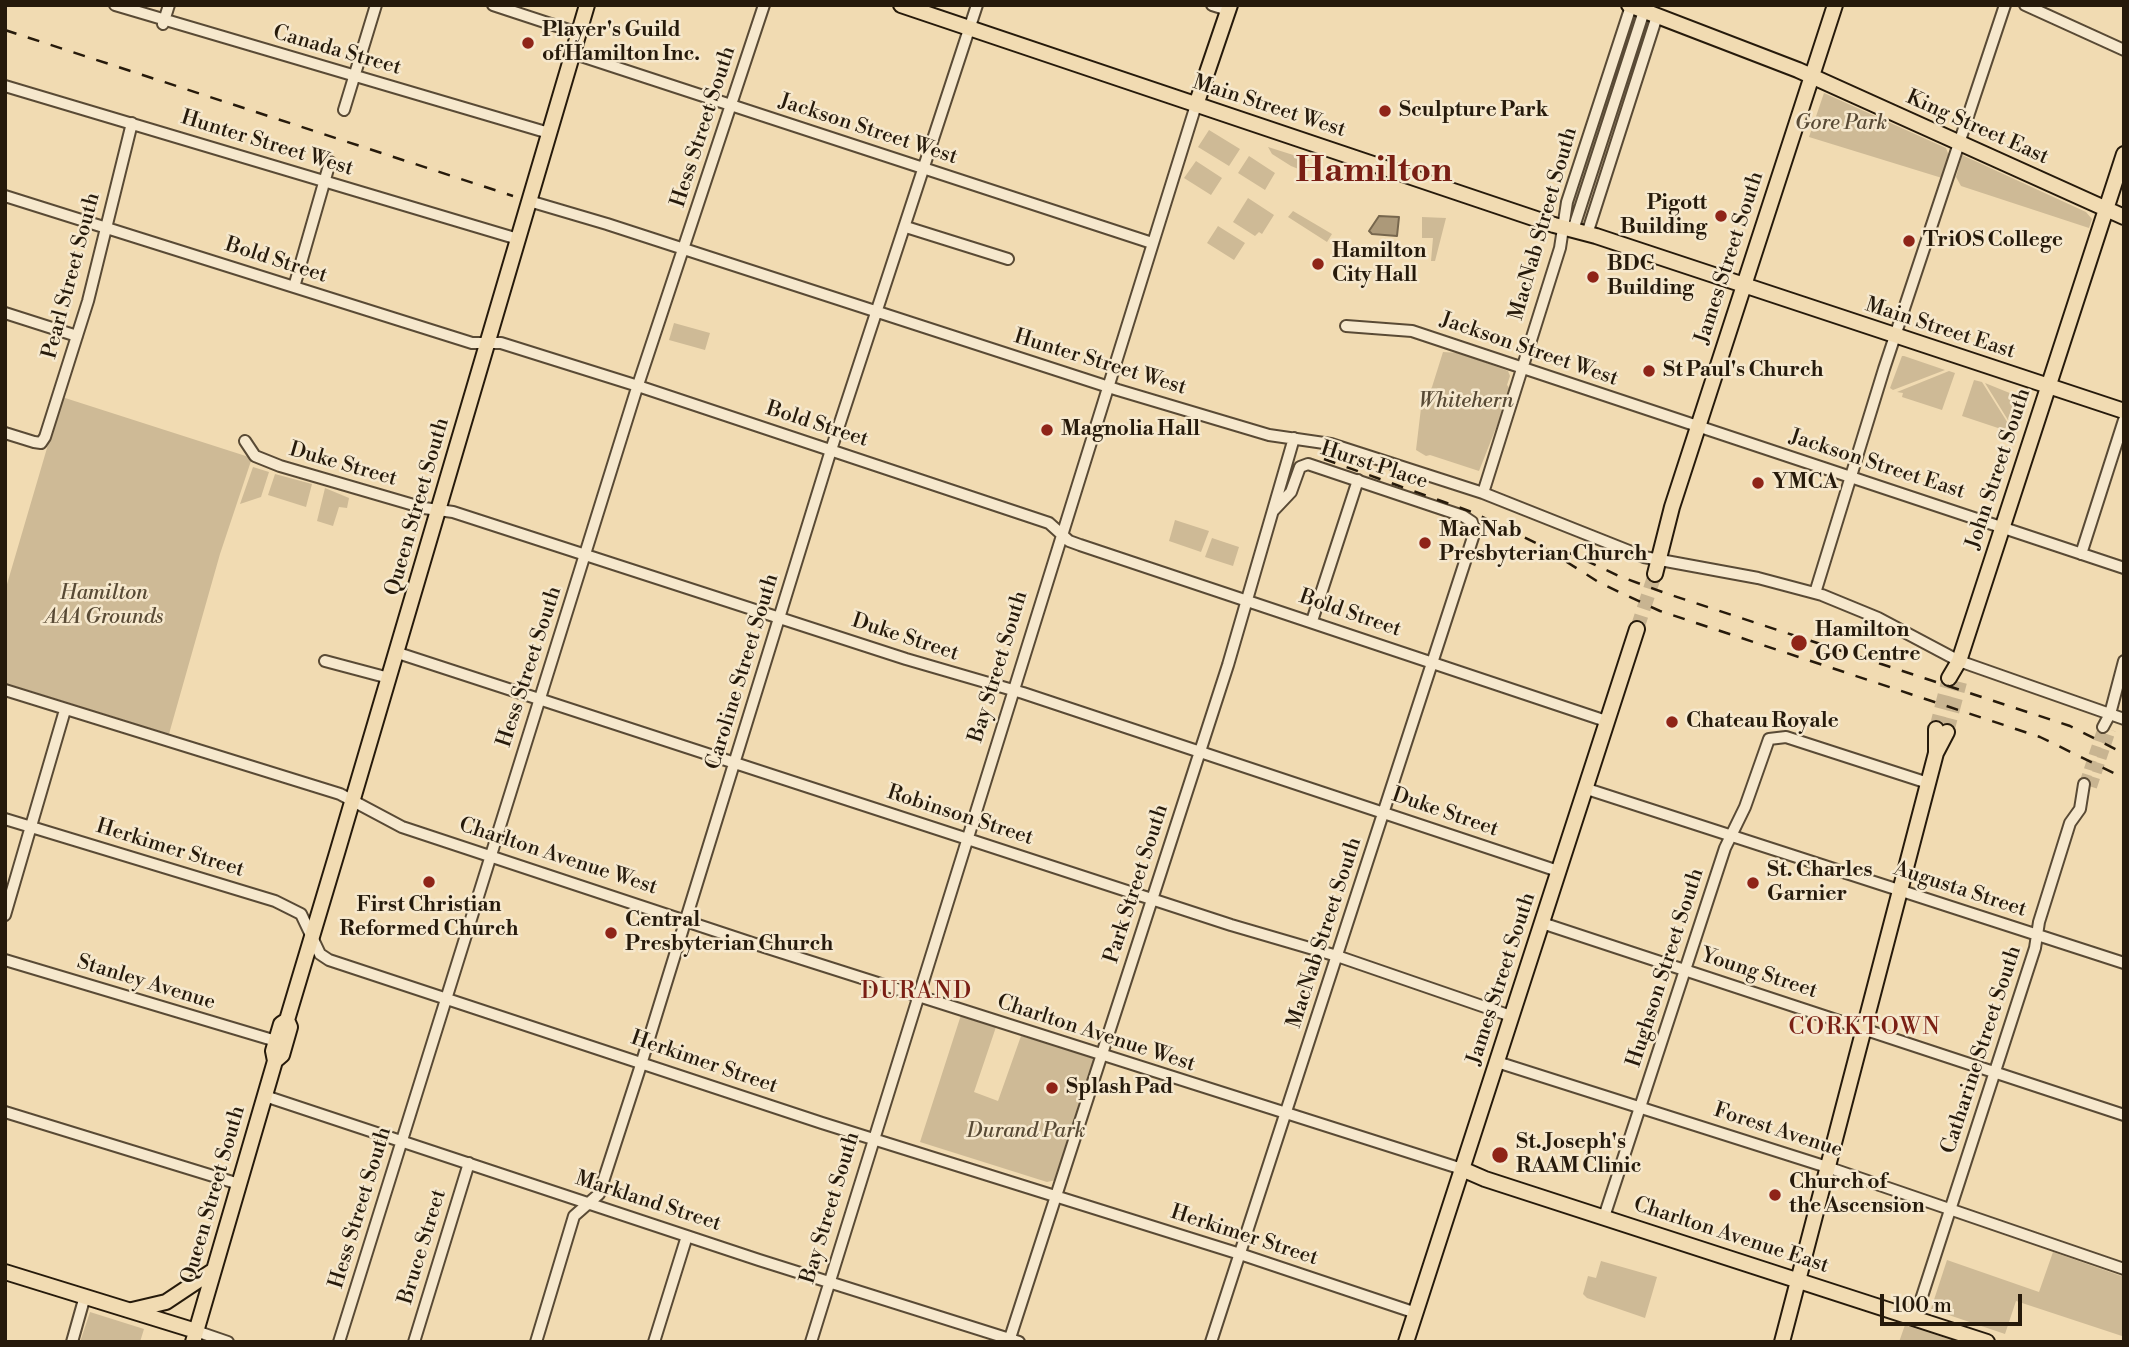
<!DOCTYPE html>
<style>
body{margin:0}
#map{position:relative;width:2129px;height:1347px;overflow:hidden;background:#f1dbb2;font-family:"Libre Bodoni",serif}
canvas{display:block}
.frame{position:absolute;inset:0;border:7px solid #261a0b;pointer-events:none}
.scale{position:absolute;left:1880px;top:1294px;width:142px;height:32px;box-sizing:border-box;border:4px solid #261a0b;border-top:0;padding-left:9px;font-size:21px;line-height:24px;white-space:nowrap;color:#261a0b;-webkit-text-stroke:5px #f6e8cd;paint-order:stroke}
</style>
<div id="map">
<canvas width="2129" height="1347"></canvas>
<div class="frame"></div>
<div class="scale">100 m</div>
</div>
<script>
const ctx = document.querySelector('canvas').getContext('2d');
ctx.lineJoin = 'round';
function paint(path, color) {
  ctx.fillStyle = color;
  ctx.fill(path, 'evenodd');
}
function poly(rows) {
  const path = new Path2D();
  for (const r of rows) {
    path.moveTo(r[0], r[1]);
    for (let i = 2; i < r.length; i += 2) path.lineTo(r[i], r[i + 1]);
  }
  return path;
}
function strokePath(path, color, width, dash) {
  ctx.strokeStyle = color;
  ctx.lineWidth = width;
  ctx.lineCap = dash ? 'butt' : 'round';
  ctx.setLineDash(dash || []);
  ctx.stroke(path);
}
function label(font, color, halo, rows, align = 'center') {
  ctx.font = font + ' "Libre Bodoni",serif';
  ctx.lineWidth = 5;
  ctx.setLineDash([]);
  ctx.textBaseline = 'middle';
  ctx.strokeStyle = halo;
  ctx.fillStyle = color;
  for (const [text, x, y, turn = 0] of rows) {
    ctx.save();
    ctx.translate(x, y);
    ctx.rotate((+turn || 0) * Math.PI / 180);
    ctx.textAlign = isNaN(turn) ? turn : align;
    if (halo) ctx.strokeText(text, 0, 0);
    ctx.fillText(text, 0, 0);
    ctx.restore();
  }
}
paint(poly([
 [1824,93,1946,148,1949,156,1942,178,1809,137],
 [1209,130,1240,149,1229,166,1198,147],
 [1268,147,1309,160,1301,170,1291,166,1272,154],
 [1962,155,2086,212,2092,219,2089,228,1961,186,1956,177],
 [1249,156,1275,173,1265,190,1238,173],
 [1196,161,1222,178,1211,195,1184,178],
 [1248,198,1274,215,1262,234,1259,232,1255,236,1233,222],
 [1293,211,1332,234,1327,242,1288,217],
 [1422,217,1446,218,1435,261,1431,261,1433,238,1422,238],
 [1218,226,1245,243,1234,260,1207,243],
 [674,323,710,333,705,350,669,340],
 [1443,352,1460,353,1508,371,1510,376,1507,385,1511,390,1479,471,1430,455,1426,456,1416,450,1421,408,1432,387],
 [1902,356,1904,356,1945,370,1893,390,1890,388],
 [1949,371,1955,373,1942,410,1902,397,1903,393,1897,392],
 [1974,380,1982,382,2011,428,2006,427,2004,430,1962,416],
 [1985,383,2022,398,2024,409,2016,433],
 [62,397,252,458,220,554,169,734,5,683,5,591],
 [253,467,269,472,261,497,240,504],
 [275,474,312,484,306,507,268,495],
 [325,488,349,498,347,508,339,507,333,526,317,521],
 [1175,520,1209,531,1201,552,1169,541],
 [1212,538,1239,547,1233,566,1205,557],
 [961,1015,996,1027,974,1092,998,1101,1021,1036,1088,1054,1094,1060,1056,1180,1047,1182,920,1142],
 [2053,1252,2124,1277,2122,1336,2016,1301,2005,1334,1931,1309,1947,1260,2039,1292],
 [1601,1261,1657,1277,1645,1318,1587,1298,1583,1294,1588,1276,1596,1278],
 [90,1312,144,1329,140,1342,80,1342],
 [1905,1325,1958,1342,1899,1342]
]), '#ceba96');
const water = poly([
 [1379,216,1399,217,1397,236,1372,234,1369,231,1379,216]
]);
paint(water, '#ac9979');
strokePath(water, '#76664d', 2);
strokePath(poly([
 [2084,784,2103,727],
 [2092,787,2111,730]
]), '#c8b491', 10, [10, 5]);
strokePath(poly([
 [1637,629,1655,574],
 [1936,729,1949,678],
 [1947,732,1960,682]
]), '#c8b491', 14, [14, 7]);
const minor = poly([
 [115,5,549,133],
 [493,5,578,33],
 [1212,5,1228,10],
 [2025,5,2124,50],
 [163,24,169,5],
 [572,53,1152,243],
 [5,86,518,239],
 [344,110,376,5],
 [5,196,472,343,501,343,638,386,1049,523,1069,541,1080,545,1606,721],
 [529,201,607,224,1118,390,1269,435,1331,444,1483,493,1644,557,1758,578,1822,595,1878,618,1959,661,2124,719],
 [906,227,1008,259],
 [1573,230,1644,11],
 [1587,234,1657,16],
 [294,287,330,162],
 [5,313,77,336],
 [1346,326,1412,331,2124,568],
 [5,433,34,442,41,443,45,437,88,301,132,123],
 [245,441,255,456,280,466,424,508,453,512,906,659,1023,693,1558,871],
 [1483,493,1560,248,1567,202,1631,6],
 [2081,554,2124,420],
 [1815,593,1884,369,2005,5],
 [1312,621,1358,480],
 [398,653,1231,925,1337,956,1511,1016],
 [325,661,389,678],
 [5,690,340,794,402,827,752,943,1462,1169],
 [2103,727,2110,714,2124,661],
 [1584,788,2124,963],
 [5,819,275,901,301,914,320,954,329,960,822,1123,1240,1254,1416,1313],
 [5,915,65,710],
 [1542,923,2124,1115],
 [5,960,276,1041],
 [1497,1062,1827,1167,2124,1269],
 [265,1096,759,1260,1019,1342],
 [5,1112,239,1184],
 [1604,1217,1725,848,1745,807,1769,739,1786,737,1928,783],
 [1915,1318,2035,948,2039,922,2070,823,2080,809,2084,784],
 [196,1331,228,1342],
 [1010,1338,1228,665,1294,438],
 [72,1342,85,1296],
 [339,1342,635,394,764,5],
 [414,1342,469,1163],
 [536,1342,574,1216,599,1194,639,1071,831,450,977,5],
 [654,1342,687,1236],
 [811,1342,1196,105],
 [1211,1342,1475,531,1472,522,1463,516,1308,464,1300,467,1291,492,1274,510]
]);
const major = poly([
 [901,5,1554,225,1596,236,2124,411],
 [1629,5,1798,70,2124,217],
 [1196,105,1230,5],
 [1655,574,1672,507,1835,5],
 [1949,678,1959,661,2124,154],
 [1936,729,1936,753],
 [275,1061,282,1055,290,1027,287,1020],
 [1462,1169,1485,1179,1987,1342],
 [5,1272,196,1331],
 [132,1310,166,1302,214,1270],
 [193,1342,275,1061,273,1051,281,1024,287,1020,337,853,587,5],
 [1406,1342,1637,629],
 [1782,1342,1936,753,1947,732]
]);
strokePath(minor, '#594a35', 14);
strokePath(major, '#261a0b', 18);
strokePath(minor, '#f6e8cd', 10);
strokePath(major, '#f1dbb2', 14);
strokePath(poly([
 [5,30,513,196],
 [1324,459,1472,512,1540,545,1600,583,1660,611,2040,737,2124,778],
 [1563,550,1619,576,1665,593,2070,726,2121,752]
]), '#261a0b', 2.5, [12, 12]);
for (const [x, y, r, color] of [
 [528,43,7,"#8f2418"],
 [1385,111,7,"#8f2418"],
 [1721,216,7,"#8f2418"],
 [1909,241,7,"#8f2418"],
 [1318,264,7,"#8f2418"],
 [1593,277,7,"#8f2418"],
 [1649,371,7,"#8f2418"],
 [1047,430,7,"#8f2418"],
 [1758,483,7,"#8f2418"],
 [1425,543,7,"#8f2418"],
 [1799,643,9,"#8f2418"],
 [1672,722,7,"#8f2418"],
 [429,882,7,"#8f2418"],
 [1753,883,7,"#8f2418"],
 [611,933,7,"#8f2418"],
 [1052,1088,7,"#8f2418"],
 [1500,1155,9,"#8f2418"],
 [1775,1195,7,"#8f2418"]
]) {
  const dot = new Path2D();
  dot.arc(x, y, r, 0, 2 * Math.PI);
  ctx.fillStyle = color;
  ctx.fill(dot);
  strokePath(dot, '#f6e8cd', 2.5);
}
label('bold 21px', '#261a0b', '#f6e8cd', [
 ["Player's Guild",542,31],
 ["of Hamilton Inc.",542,55],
 ["Sculpture Park",1399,111],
 ["Pigott",1707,204,"right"],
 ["Building",1707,228,"right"],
 ["TriOS College",1923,241],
 ["Hamilton",1332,252],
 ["City Hall",1332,276],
 ["BDC",1607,265],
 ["Building",1607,289],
 ["St Paul's Church",1663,371],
 ["Magnolia Hall",1061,430],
 ["YMCA",1772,483],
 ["MacNab",1439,531],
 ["Presbyterian Church",1439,555],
 ["Hamilton",1815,631],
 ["GO Centre",1815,655],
 ["Chateau Royale",1686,722],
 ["St. Charles",1767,871],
 ["Garnier",1767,895],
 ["First Christian",429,906,"center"],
 ["Reformed Church",429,930,"center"],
 ["Central",625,921],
 ["Presbyterian Church",625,945],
 ["Splash Pad",1066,1088],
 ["St. Joseph's",1516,1143],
 ["RAAM Clinic",1516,1167],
 ["Church of",1789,1183],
 ["the Ascension",1789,1207]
], 'left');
label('21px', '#261a0b', '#f6e8cd', [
 ["Canada Street",337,51,16],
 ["Main Street West",1269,107,18],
 ["Hess Street South",704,127,-72],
 ["King Street East",1977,128,24],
 ["Jackson Street West",868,130,18],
 ["Hunter Street West",267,144,17],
 ["MacNab Street South",1544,224,-74],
 ["James Street South",1730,258,-72],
 ["Bold Street",276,261,18],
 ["Pearl Street South",72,276,-75],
 ["Main Street East",1940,329,18],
 ["Jackson Street West",1529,350,19],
 ["Hunter Street West",1100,363,17],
 ["Bold Street",817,425,18],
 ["Duke Street",343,465,16],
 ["Jackson Street East",1877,465,18],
 ["Hurst Place",1374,466,18],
 ["John Street South",1999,469,-72],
 ["Queen Street South",418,507,-74],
 ["Bold Street",1350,614,19],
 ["Duke Street",905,638,18],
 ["Hess Street South",530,667,-72],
 ["Bay Street South",999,667,-73],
 ["Caroline Street South",743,672,-73],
 ["Duke Street",1445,813,19],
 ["Robinson Street",960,816,18],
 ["Herkimer Street",170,849,17],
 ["Charlton Avenue West",558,857,18],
 ["Park Street South",1137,884,-72],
 ["Augusta Street",1960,890,18],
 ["MacNab Street South",1325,933,-72],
 ["Hughson Street South",1666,968,-72],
 ["Young Street",1759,974,18],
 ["James Street South",1502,979,-72],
 ["Stanley Avenue",146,983,17],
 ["Charlton Avenue West",1096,1034,18],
 ["Catharine Street South",1982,1050,-72],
 ["Herkimer Street",704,1063,19],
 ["Forest Avenue",1778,1131,18],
 ["Queen Street South",214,1195,-74],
 ["Markland Street",648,1202,18],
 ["Hess Street South",361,1208,-73],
 ["Bay Street South",831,1208,-73],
 ["Herkimer Street",1244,1236,18],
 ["Charlton Avenue East",1731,1236,18],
 ["Bruce Street",423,1247,-73]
]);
label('italic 21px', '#584a35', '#f6e8cd', [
 ["Gore Park",1841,124],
 ["Whitehern",1466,402],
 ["Hamilton",104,594],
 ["AAA Grounds",104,618],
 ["Durand Park",1026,1132]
]);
ctx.letterSpacing = '2px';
label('23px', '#7a1f14', '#f6e8cd', [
 ["DURAND",917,992],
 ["CORKTOWN",1865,1028]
]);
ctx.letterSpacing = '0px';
label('bold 35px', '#7a1f14', '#f6e8cd', [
 ["Hamilton",1374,173]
]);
</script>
